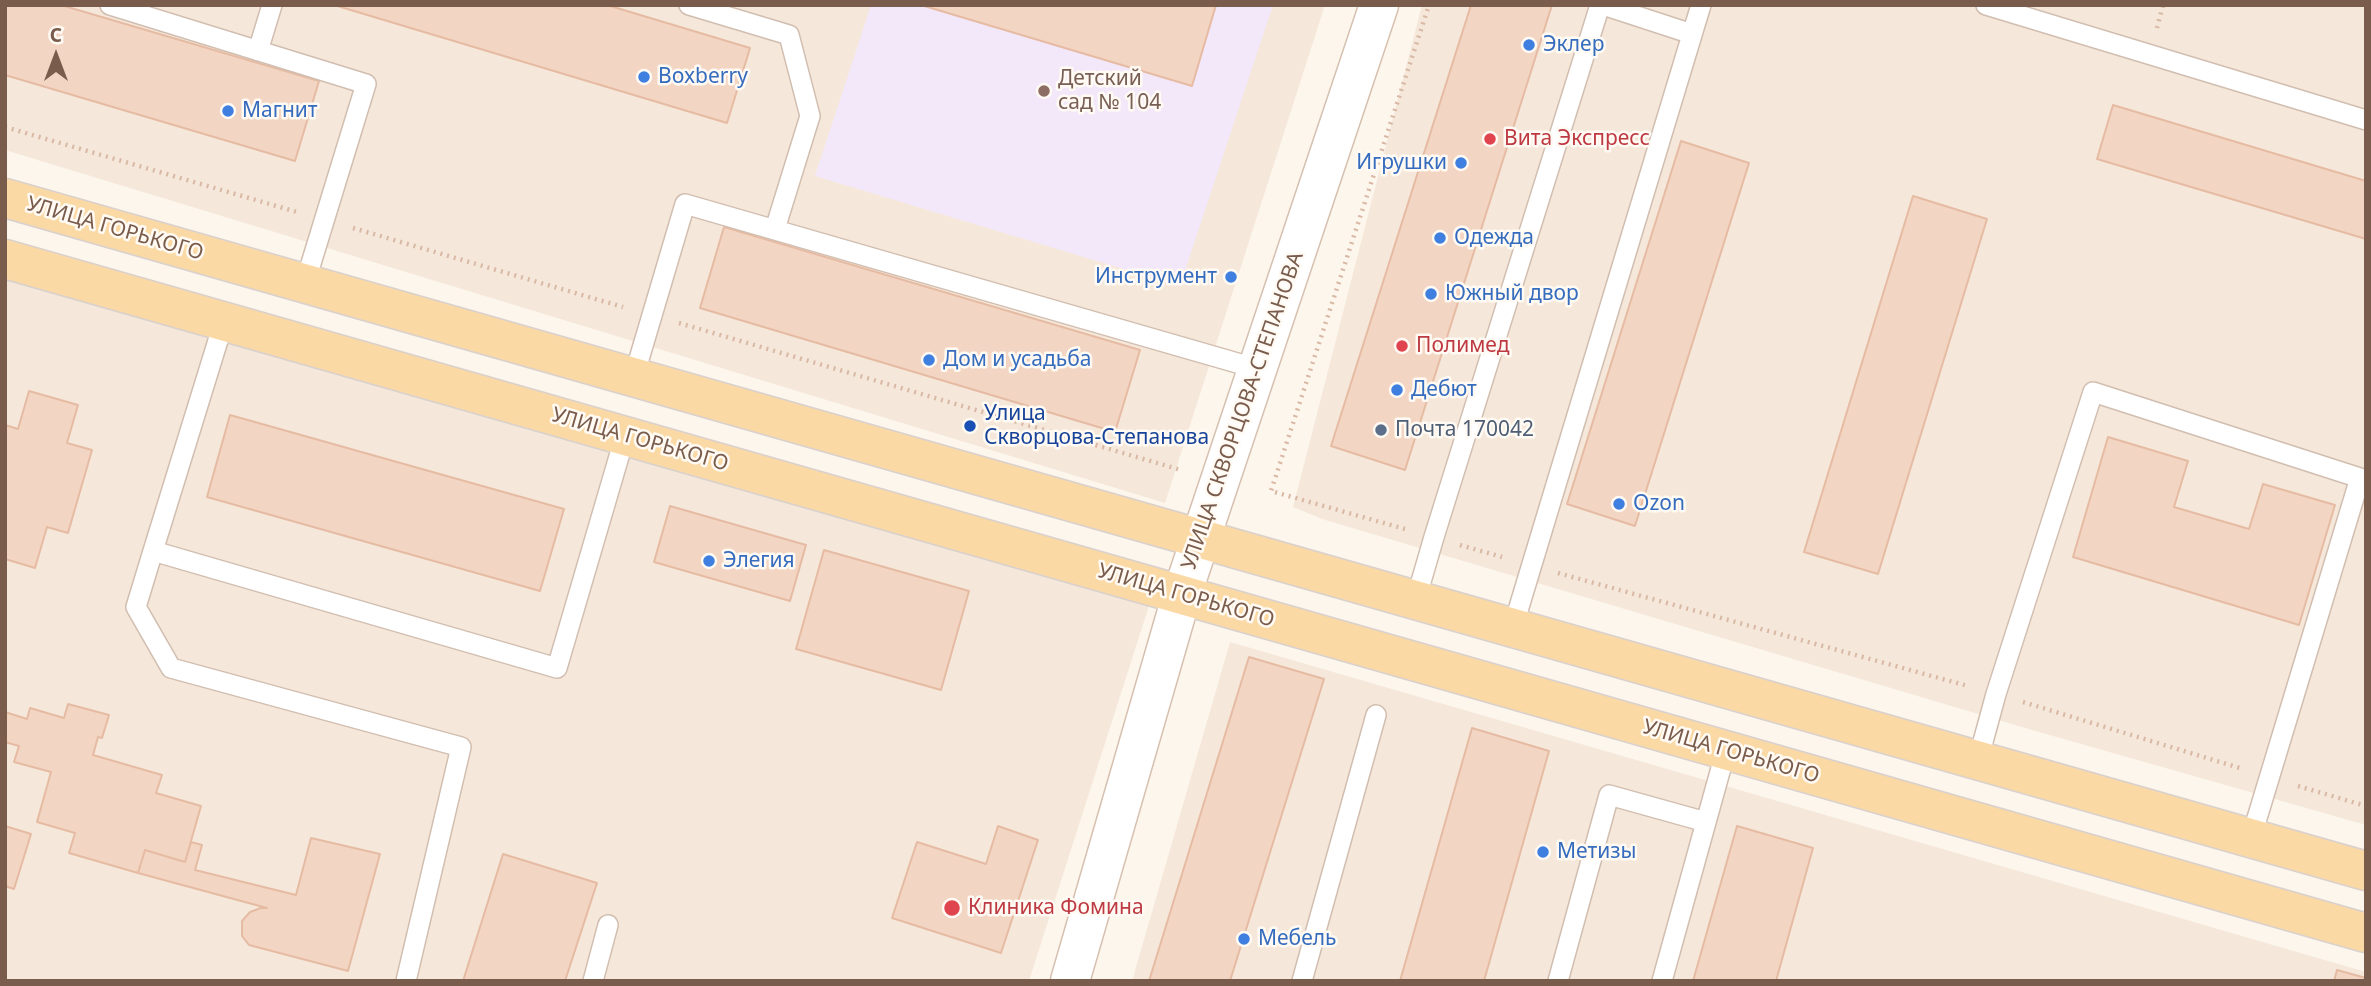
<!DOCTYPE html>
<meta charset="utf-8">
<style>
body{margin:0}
#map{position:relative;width:2371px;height:986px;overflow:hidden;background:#fdf6ec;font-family:"Noto Sans",sans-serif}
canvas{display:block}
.frame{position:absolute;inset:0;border:7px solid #7a5c4d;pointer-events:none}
.north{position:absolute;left:21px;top:21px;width:70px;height:70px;-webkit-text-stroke:5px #fffaf3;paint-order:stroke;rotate:0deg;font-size:19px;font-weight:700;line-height:28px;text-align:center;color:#7a5c4d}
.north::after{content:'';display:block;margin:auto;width:24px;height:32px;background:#7a5c4d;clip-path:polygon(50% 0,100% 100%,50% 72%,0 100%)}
</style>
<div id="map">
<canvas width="2371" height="986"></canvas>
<div class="frame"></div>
<div class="north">С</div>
</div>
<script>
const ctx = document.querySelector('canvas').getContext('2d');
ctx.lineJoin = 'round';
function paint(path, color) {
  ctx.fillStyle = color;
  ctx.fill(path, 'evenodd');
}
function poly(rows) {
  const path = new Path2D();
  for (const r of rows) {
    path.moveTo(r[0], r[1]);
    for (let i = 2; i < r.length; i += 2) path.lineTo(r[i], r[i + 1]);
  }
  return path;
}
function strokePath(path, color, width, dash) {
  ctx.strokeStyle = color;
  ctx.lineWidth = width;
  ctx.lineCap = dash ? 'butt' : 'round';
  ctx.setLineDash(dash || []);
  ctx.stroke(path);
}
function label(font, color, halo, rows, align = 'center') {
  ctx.font = font + ' "Noto Sans",sans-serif';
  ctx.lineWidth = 5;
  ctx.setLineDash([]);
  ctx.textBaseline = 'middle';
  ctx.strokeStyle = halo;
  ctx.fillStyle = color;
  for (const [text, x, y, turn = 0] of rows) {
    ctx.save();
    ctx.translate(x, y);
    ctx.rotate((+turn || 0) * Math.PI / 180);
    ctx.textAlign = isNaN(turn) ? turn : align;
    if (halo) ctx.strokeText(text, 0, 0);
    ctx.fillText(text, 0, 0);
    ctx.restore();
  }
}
paint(poly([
 [5,5,1325,5,1165,503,5,150],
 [1422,5,2366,5,2366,825,2032,730,1322,519,1293,507],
 [5,280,1079,565,1155,587,1029,981,5,981],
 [1230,642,2366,972,2366,981,1132,981]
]), '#f5e8da');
paint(poly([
 [871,5,1273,5,1180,286,815,176]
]), '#f3e8fa');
const building = poly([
 [5,5,61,5,319,81,295,161,5,75,5,5],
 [334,5,607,5,750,48,727,123,334,5],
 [921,5,1216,5,1192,86,921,5],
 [1471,5,1552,5,1405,470,1331,446,1471,5],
 [2113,105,2366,181,2366,239,2097,159,2113,105],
 [1681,141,1749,163,1635,526,1567,504,1681,141],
 [1913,196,1987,219,1878,574,1804,552,1913,196],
 [724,227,1140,350,1115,432,700,308,724,227],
 [29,391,78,405,67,443,92,450,68,533,47,527,35,568,5,559,5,425,18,429,29,391],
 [230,415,564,509,540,591,207,497,230,415],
 [2108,437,2188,461,2174,507,2249,529,2263,484,2335,505,2299,625,2073,557,2108,437],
 [670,506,806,545,790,601,654,562,670,506],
 [824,550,969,591,941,690,796,649,824,550],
 [1249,657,1324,679,1230,981,1149,981,1249,657],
 [68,704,109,715,102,738,98,737,93,755,162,775,156,793,201,806,185,862,145,850,138,873,69,853,75,833,37,822,51,772,14,762,19,746,5,742,5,712,27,719,30,708,64,718,68,704],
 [1472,728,1549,751,1484,981,1400,981,1472,728],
 [5,826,31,834,14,889,5,886,5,826],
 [998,826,1038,840,1001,953,892,918,917,842,986,864,998,826],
 [1737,826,1813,848,1776,981,1693,981,1737,826],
 [311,838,380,854,348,971,249,945,242,936,242,921,250,912,261,908,267,908,138,873,145,850,185,862,191,842,202,845,195,870,296,895,311,838],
 [503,854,597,883,565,981,463,981,503,854],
 [2337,970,2366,978,2366,981,2334,981,2337,970]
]);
paint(building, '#f3d5c3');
strokePath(building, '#e6bba3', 2);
const lane = poly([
 [110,5,366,84,305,283],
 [689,5,789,35,810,116,775,229],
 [1603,5,1692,34],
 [1986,5,2366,120],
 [258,51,272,5],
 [224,321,153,551,557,668,625,436],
 [634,376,685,204,1258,369],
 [153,551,136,607,171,668,461,747,406,981],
 [1416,599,1434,537,1600,5],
 [1513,627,1701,5],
 [1978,760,1996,694,2093,392,2360,478,2251,838],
 [593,981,608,925],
 [1302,981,1376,715],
 [1558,981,1609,795,1706,822],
 [1662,981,1726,750]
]);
const secondary = poly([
 [1070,981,1182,594,1379,5]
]);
const primary = poly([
 [5,198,2366,871],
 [5,259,2366,933]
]);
strokePath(lane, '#d1beb0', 22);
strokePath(secondary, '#d6c0b0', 41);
strokePath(primary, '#dad1cd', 41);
strokePath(poly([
 [2157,28,2163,5],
 [5,127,297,212],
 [353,228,623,307],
 [679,323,1181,470],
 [1405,529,1271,491,1429,5],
 [1460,545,1502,557],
 [1558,573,1968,686],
 [2023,702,2243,769],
 [2298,786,2366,806]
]), '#d9b8a5', 4.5, [2, 5]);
strokePath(lane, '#fff', 19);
strokePath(secondary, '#fff', 38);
strokePath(primary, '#fbd9a5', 38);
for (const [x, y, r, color] of [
 [1529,45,7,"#3f7fe0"],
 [644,77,7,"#3f7fe0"],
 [1044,91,7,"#8d6e63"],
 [228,111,7,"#3f7fe0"],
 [1490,139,7,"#e0444e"],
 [1461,163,7,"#3f7fe0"],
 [1440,238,7,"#3f7fe0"],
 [1231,277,7,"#3f7fe0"],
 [1431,294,7,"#3f7fe0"],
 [1402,346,7,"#e0444e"],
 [929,360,7,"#3f7fe0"],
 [1397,390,7,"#3f7fe0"],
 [970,426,7,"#1a4fb4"],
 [1381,430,7,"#5c6f8a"],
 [1619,504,7,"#3f7fe0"],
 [709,561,7,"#3f7fe0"],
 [1543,852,7,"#3f7fe0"],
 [952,908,9,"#e0444e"],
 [1244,939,7,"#3f7fe0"]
]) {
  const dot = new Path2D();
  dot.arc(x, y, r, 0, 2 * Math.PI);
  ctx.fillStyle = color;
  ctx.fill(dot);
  strokePath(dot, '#fffaf3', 2.5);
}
label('21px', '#366cbe', '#fffaf3', [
 ["Эклер",1543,45],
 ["Boxberry",658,77],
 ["Магнит",242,111],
 ["Игрушки",1447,163,"right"],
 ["Одежда",1454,238],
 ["Инструмент",1217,277,"right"],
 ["Южный двор",1445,294],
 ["Дом и усадьба",943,360],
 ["Дебют",1411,390],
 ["Ozon",1633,504],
 ["Элегия",723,561],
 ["Метизы",1557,852],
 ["Мебель",1258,939]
], 'left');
label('21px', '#785e54', '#fffaf3', [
 ["Детский",1058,79],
 ["сад № 104",1058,103]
], 'left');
label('21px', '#be3a42', '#fffaf3', [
 ["Вита Экспресс",1504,139],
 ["Полимед",1416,346],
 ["Клиника Фомина",968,908]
], 'left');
label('21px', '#7a5c4d', '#fffaf3', [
 ["УЛИЦА ГОРЬКОГО",115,229,16],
 ["УЛИЦА СКВОРЦОВА-СТЕПАНОВА",1243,411,-71],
 ["УЛИЦА ГОРЬКОГО",640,440,16],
 ["УЛИЦА ГОРЬКОГО",1186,596,16],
 ["УЛИЦА ГОРЬКОГО",1731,752,16]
]);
label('21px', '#164399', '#fffaf3', [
 ["Улица",984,414],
 ["Скворцова-Степанова",984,438]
], 'left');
label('21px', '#4e5e75', '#fffaf3', [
 ["Почта 170042",1395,430]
], 'left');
</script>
